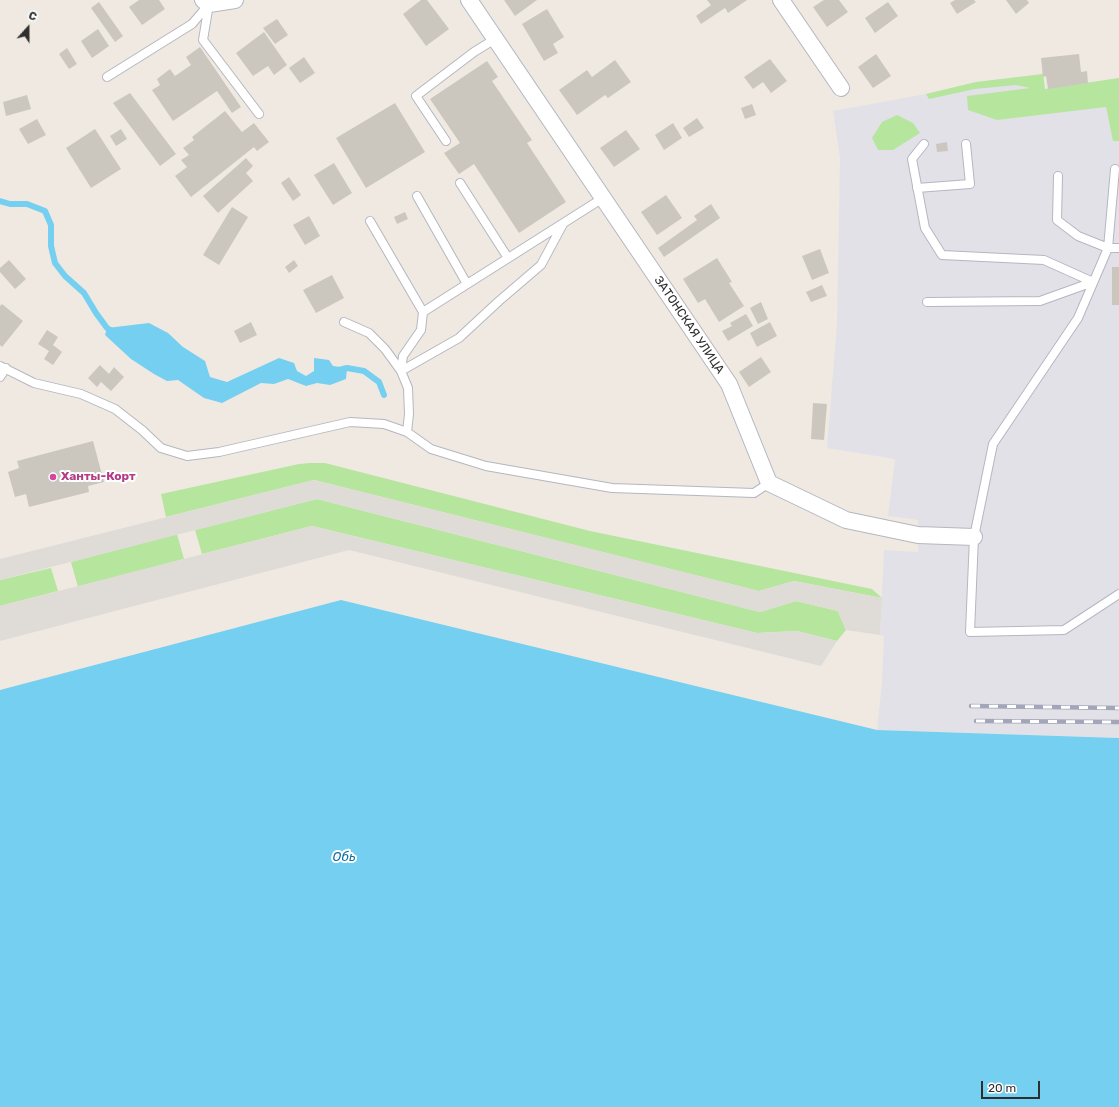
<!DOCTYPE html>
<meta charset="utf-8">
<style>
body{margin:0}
#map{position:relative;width:1119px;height:1107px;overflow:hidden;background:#efe9e1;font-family:Rubik,sans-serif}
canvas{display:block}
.north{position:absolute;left:8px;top:8px;width:40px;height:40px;-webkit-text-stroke:3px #fff;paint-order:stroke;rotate:21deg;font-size:11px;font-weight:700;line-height:16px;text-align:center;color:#2e2e2e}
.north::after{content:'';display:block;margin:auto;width:14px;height:18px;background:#2e2e2e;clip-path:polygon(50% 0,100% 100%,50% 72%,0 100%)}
.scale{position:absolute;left:981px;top:1081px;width:59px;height:18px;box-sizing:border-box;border:2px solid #2e2e2e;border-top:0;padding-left:5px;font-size:12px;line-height:14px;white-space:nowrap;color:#2e2e2e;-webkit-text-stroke:3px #fff;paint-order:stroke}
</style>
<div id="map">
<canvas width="1119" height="1107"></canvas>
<div class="north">С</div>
<div class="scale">20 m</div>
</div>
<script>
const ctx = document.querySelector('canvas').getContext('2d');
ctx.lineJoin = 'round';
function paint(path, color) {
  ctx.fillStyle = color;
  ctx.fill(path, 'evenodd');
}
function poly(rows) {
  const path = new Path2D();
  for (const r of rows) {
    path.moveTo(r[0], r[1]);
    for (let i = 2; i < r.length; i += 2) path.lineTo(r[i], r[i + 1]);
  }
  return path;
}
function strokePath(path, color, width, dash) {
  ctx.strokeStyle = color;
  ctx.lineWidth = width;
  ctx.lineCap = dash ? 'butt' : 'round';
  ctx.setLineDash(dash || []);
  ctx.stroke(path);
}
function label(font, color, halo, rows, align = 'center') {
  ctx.font = font + ' Rubik,sans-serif';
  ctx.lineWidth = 4;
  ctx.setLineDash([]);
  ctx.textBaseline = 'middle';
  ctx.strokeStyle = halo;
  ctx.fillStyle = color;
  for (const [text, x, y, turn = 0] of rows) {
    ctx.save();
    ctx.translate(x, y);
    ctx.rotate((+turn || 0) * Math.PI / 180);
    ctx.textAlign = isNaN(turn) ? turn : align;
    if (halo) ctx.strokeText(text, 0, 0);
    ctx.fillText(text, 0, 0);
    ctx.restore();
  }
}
paint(poly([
 [1043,74,1045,89,1119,78,1119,738,877,730,882,682,884,636,880,635,884,550,918,552,918,520,888,516,895,459,827,448,837,323,840,158,833,111,926,94,976,82]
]), '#e3e1e8');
paint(poly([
 [1043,74,1045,89,1119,78,1119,141,1113,141,1106,107,997,120,968,110,967,96,1030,88,1016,85,975,89,929,99,926,94,976,82],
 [897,115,913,123,920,133,893,150,878,150,872,138,882,122],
 [310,463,325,463,590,531,872,589,882,598,794,581,759,591,314,480,166,517,161,494,299,464],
 [317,499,760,612,796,601,838,611,846,630,837,641,797,631,757,633,312,526,202,554,195,530],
 [177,534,184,559,78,587,71,562],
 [51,568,58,591,0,606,0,580]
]), '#b6e59e');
paint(poly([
 [314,480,759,591,794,581,882,598,880,635,846,630,838,611,796,601,760,612,317,499,0,580,0,559],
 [312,526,757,633,797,631,837,641,821,666,349,550,0,641,0,606]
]), '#dfdcd8');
paint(poly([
 [149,323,168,333,183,347,205,361,210,377,227,382,279,358,294,363,297,371,306,376,314,371,314,358,329,360,333,366,347,368,346,379,330,385,317,383,306,386,288,379,274,384,261,383,222,403,204,398,178,380,167,381,154,374,131,359,105,335,107,328],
 [341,600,877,730,1119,738,1119,1107,0,1107,0,690]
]), '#75cff0');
strokePath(poly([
 [0,201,10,204,27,204,45,211,51,225,51,246,55,263,65,276,84,293,96,313,107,328,112,331],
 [339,370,347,368,364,371,379,382,384,395]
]), '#75cff0', 6);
paint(poly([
 [139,0,159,0,165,9,142,25,129,7],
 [421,0,427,0,449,29,426,46,403,14],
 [504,0,537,0,515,16],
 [707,0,747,0,728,13,725,8,701,24,696,16,711,5],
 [824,0,839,0,848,12,827,27,813,7],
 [955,0,974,0,976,2,957,14,950,3],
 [1006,0,1027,0,1029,3,1016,14],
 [99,2,123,36,115,42,91,8],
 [888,2,898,16,875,33,865,18],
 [547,9,564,37,553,44,558,53,544,61,522,24],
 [277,19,288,35,275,44,263,28],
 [98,29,109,46,92,58,81,41],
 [264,32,287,65,274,75,268,66,253,76,236,53],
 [200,47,241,107,232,113,217,91,173,121,152,90,160,85,157,79,170,69,175,76,191,65,186,57],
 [67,48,77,64,69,69,59,54],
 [876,54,891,76,873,88,858,67],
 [1079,54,1081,72,1087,71,1088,83,1048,89,1046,76,1043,77,1041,58],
 [304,57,315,73,300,83,289,68],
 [770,59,787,81,771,93,763,82,753,89,744,77],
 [615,60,631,82,608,98,605,95,577,115,559,90,587,70,592,77],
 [487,61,498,77,492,81,532,140,527,143,566,202,519,233,474,164,459,174,444,153,460,143,430,99],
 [130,93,176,154,160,166,113,103],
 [27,95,31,109,6,116,3,102],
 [395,103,425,152,366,188,336,138],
 [752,104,756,115,745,119,741,108],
 [225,111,242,132,254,123,269,142,257,151,254,147,191,197,175,176,187,167,181,160,189,155,183,148,194,140,192,137],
 [697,118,704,128,689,137,683,128],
 [37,119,46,135,28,144,19,129],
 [673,123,682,138,664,150,655,135],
 [95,129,121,169,91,188,66,148],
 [121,129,127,139,116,146,110,136],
 [626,130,640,149,614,167,600,148],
 [947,142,948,151,937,152,936,144],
 [246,158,253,166,246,173,253,181,218,213,203,196],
 [334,163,352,193,333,205,314,175],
 [289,177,301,195,293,201,281,183],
 [666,195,682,218,657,235,641,212],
 [711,204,720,218,664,257,658,248,697,220,694,216],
 [232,207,248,217,219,265,203,255],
 [405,212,408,219,397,224,394,217],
 [309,216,320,236,305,245,293,225],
 [820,249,829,273,812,280,802,256],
 [717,258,732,282,729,283,744,306,719,322,705,299,698,303,683,279],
 [9,260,26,279,15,289,0,272,0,268],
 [294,260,298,266,289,273,285,267],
 [1112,267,1119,267,1119,305,1112,305],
 [332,275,344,298,316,313,303,290],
 [822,285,827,296,811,302,806,292],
 [761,302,768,319,758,324,750,308],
 [2,304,23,321,2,347,0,345,0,306],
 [746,314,753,326,728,341,722,331,732,326,730,323],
 [251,322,257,335,240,343,234,331],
 [770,322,777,336,757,347,750,333],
 [47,330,58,337,53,345,62,352,53,365,44,359,49,351,38,344],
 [761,357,771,372,749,387,739,372],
 [100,365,109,374,114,367,124,377,111,391,101,382,97,387,88,378],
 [813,403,827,404,824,440,811,439],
 [93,441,104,482,88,486,89,492,29,507,26,494,15,497,8,472,19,468,17,461]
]), '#cbc7bf');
const lane = poly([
 [209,4,203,40,259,114],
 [107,77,192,24,209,4],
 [446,141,416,96,474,52,495,39],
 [924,144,912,159,925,228,942,255,1044,260,1093,282],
 [1115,169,1108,248,1078,318,993,444,974,537,970,632,1064,630,1119,594],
 [1058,176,1057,220,1078,236,1108,248,1119,248],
 [460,183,508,258],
 [917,188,970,184,966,144],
 [417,196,467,284],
 [370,221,423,312,603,198],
 [927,302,1040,301,1093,282],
 [344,322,369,333,385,349,401,371,408,388,409,414,407,432],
 [0,366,34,383,81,394,115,409,142,430,161,448,187,456,219,452,350,422,384,424,407,432,431,449,486,466,612,488,754,493,769,483],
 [401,371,459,338,499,301,541,265,563,224],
 [401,371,403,356,421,330,423,312],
 [0,377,6,368]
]);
const street = poly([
 [203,0,209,4,235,0],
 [469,0,729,384,769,483,846,520,918,535,974,537],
 [781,0,841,88]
]);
strokePath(lane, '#b4b7c1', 10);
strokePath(street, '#b4b7c1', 18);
strokePath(lane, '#fff', 8);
strokePath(street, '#fff', 16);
const rail = poly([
 [971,706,1119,708],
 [976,721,1119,722]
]);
strokePath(rail, '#a3a6b8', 4.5);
strokePath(rail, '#fff', 3, [9]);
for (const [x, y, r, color] of [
 [53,477,4,"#d1479c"]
]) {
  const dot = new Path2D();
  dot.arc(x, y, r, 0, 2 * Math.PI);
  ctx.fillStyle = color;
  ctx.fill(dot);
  strokePath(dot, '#fff', 1.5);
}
label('12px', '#2e2e2e', '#fff', [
 ["ЗАТОНСКАЯ УЛИЦА",689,325,56]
]);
label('bold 12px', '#b23c85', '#fff', [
 ["Ханты-Корт",61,477]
], 'left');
label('italic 13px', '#0d6fa3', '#fff', [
 ["Обь",344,857]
]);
</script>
